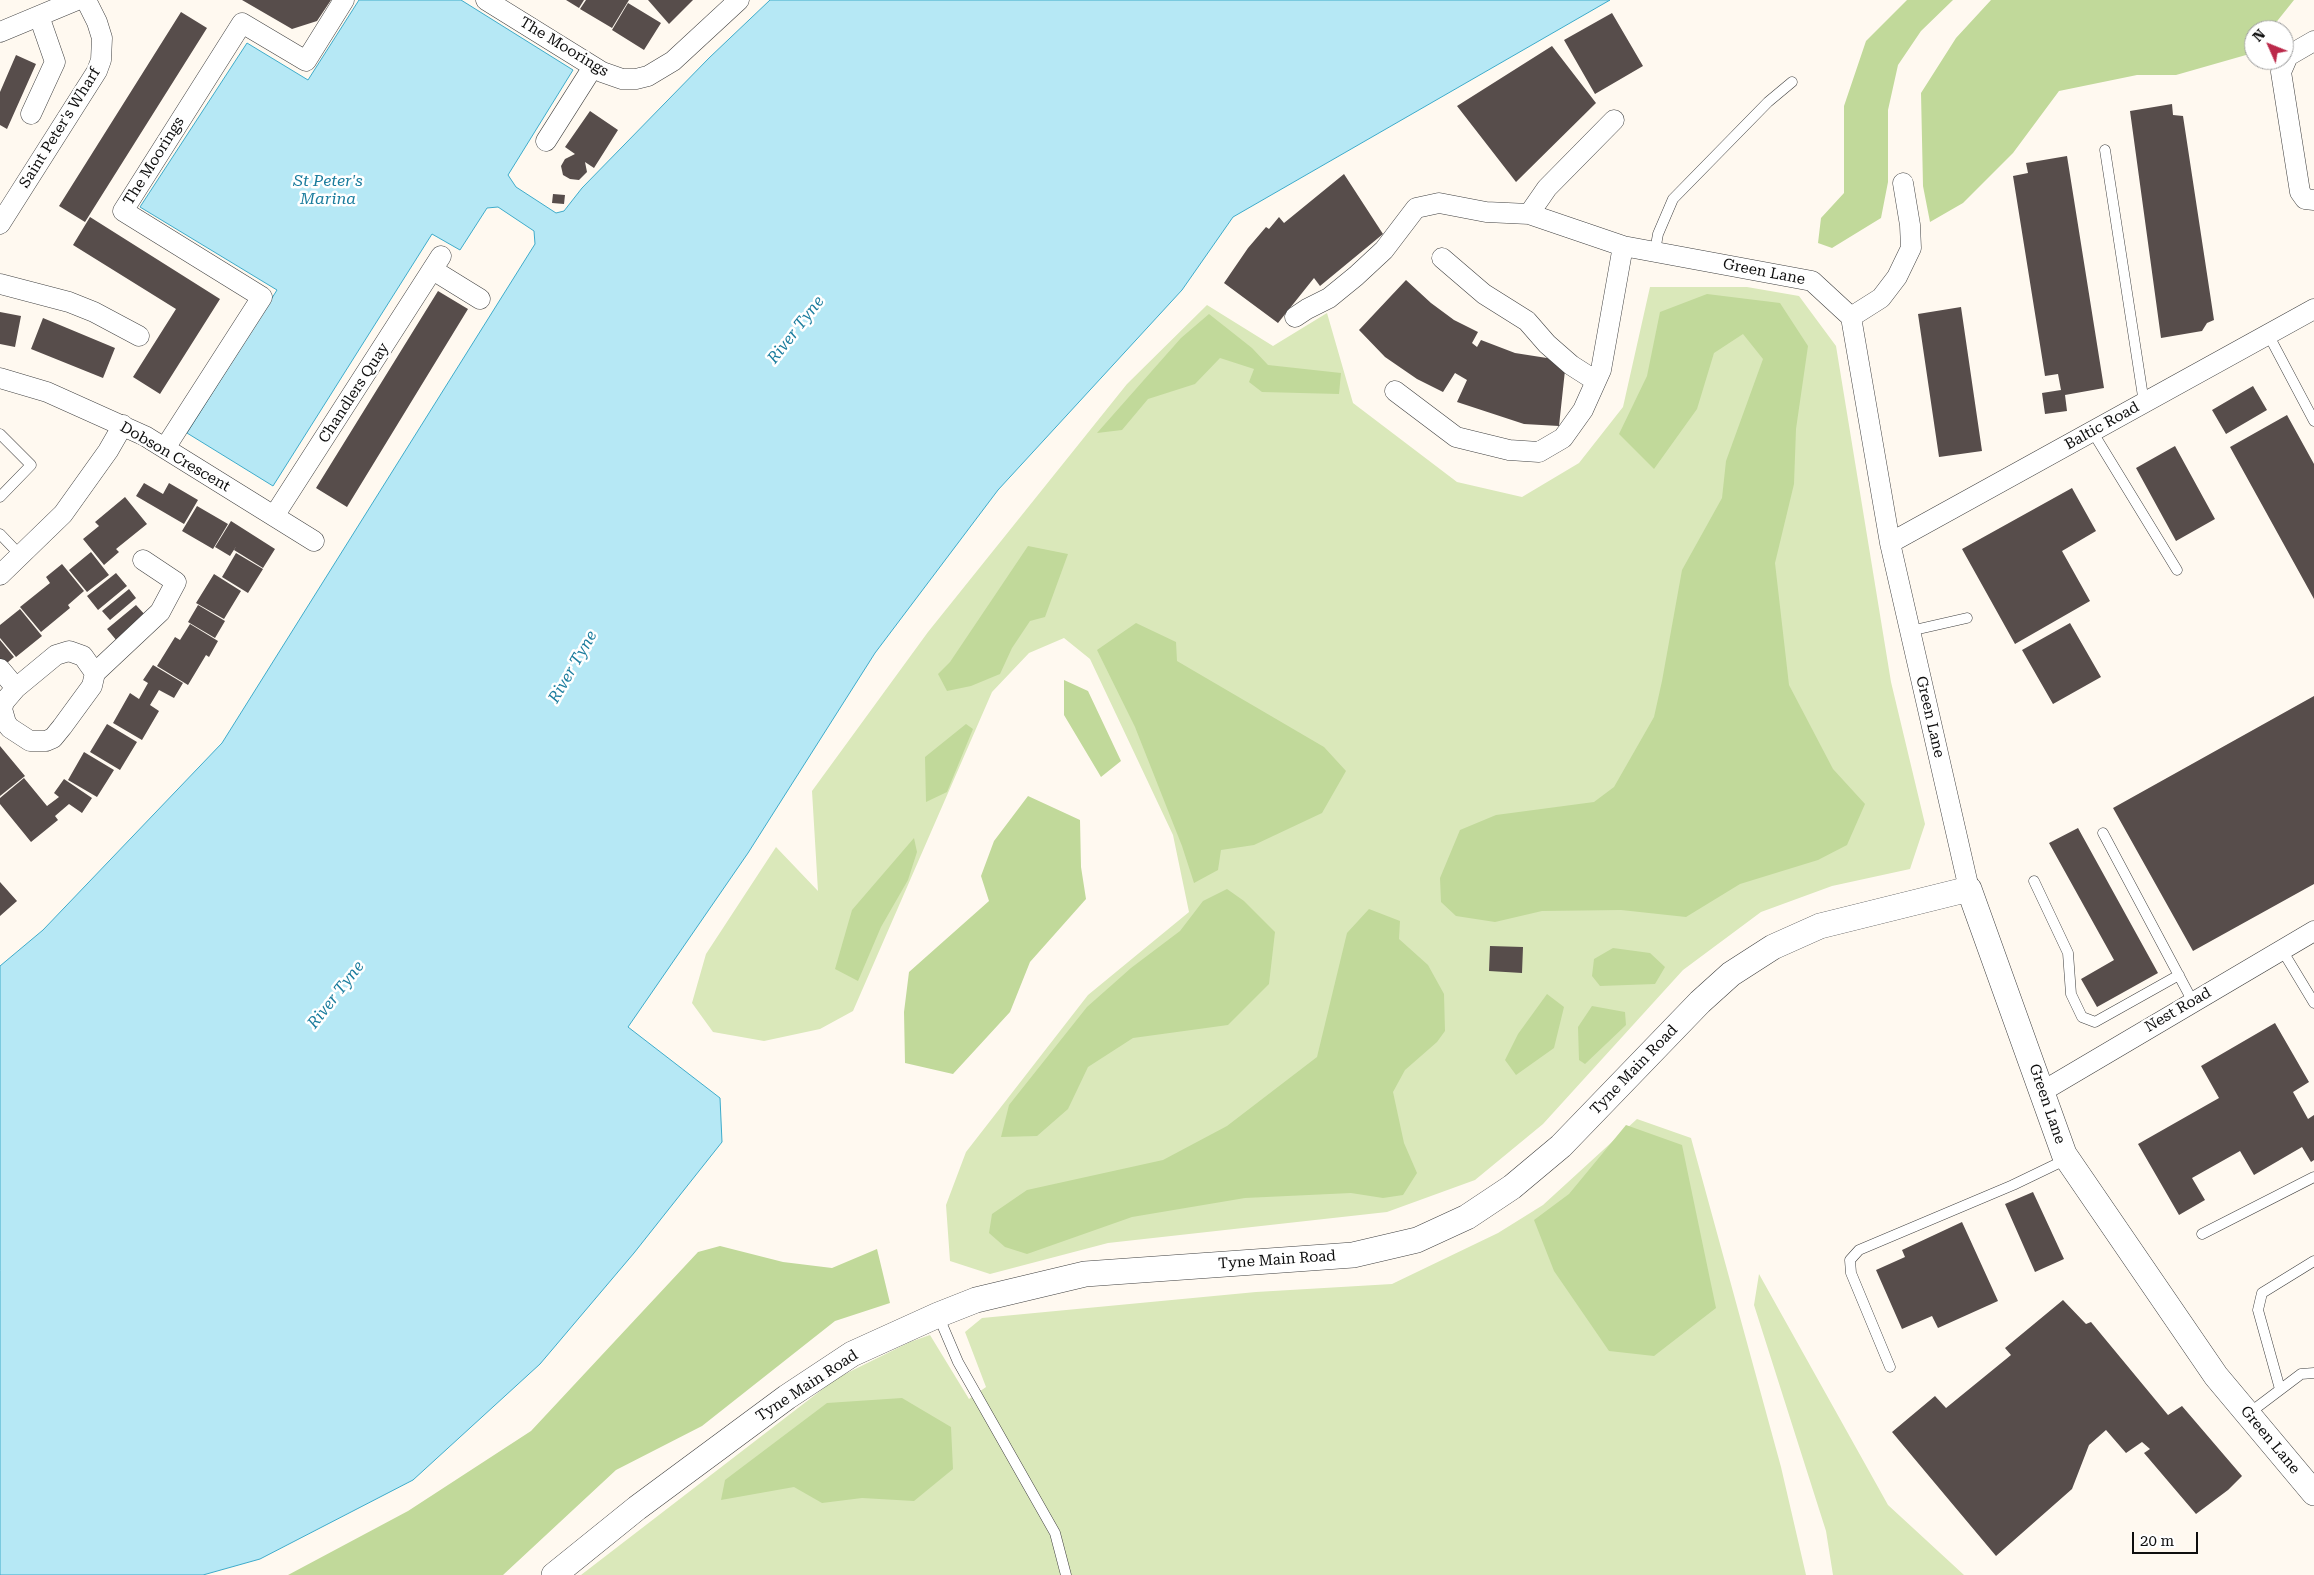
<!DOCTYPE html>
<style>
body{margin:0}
#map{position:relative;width:2314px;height:1575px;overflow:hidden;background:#fff9f0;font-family:"Roboto Serif",serif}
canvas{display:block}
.north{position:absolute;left:2244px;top:20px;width:50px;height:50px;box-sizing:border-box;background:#fff;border:1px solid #9f9f9f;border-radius:50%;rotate:314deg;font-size:14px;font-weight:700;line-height:20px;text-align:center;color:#0e0e0e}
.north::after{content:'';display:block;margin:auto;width:18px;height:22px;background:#bb294a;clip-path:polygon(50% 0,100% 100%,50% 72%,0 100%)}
.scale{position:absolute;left:2132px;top:1532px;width:66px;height:22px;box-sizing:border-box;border:2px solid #0e0e0e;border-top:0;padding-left:6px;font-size:15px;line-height:18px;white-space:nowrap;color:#0e0e0e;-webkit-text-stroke:4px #fff;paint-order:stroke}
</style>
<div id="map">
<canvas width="2314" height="1575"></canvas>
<div class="north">N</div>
<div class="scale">20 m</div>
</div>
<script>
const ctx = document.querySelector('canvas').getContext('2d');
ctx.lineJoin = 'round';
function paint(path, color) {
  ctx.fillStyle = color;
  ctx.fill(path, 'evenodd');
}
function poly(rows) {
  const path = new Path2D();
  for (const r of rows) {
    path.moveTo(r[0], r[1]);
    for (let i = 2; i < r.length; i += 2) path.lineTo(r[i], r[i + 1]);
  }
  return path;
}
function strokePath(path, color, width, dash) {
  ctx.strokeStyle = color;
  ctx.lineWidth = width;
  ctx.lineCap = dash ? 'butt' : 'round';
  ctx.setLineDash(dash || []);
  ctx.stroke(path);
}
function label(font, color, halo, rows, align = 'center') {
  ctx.font = font + ' "Roboto Serif",serif';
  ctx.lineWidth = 5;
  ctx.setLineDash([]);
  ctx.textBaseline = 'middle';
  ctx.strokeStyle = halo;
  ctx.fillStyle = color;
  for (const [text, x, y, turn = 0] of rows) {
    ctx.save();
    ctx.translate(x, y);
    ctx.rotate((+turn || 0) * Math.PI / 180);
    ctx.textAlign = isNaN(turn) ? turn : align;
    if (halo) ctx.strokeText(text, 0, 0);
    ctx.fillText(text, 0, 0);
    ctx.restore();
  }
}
paint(poly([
 [1650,287,1747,287,1799,296,1836,346,1891,682,1925,824,1910,869,1832,886,1761,912,1683,970,1543,1124,1475,1180,1387,1212,1108,1243,990,1274,950,1261,946,1205,966,1152,1088,995,1189,912,1173,835,1090,659,1064,638,1029,653,992,692,853,1011,820,1029,764,1041,713,1032,692,1003,706,954,776,847,818,891,812,791,928,632,1127,384,1207,305,1273,346,1327,313,1353,403,1457,482,1522,497,1579,463,1623,407],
 [1637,1119,1691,1138,1781,1467,1806,1575,581,1575,837,1378,910,1342,930,1335,969,1399,986,1387,965,1332,982,1318,1256,1292,1392,1284,1498,1233,1543,1205],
 [1759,1274,1888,1505,1964,1575,1833,1575,1826,1531,1754,1305]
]), '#dae8ba');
paint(poly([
 [1907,0,1953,0,1921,31,1898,65,1888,110,1888,182,1881,218,1832,248,1818,243,1821,218,1844,193,1844,106,1866,41],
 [1991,0,2294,0,2270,30,2254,30,2253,53,2176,75,2137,75,2059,91,2013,153,1963,203,1930,222,1923,186,1921,93,1956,38],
 [1707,294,1780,303,1808,346,1796,429,1794,484,1775,563,1789,685,1833,769,1865,804,1847,845,1818,860,1740,884,1686,917,1621,910,1542,911,1495,922,1456,916,1441,902,1440,878,1460,830,1496,815,1594,802,1614,787,1654,717,1662,681,1682,570,1722,498,1726,461,1763,359,1743,334,1714,353,1697,409,1654,469,1619,434,1647,376,1660,312],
 [1209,314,1252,348,1268,365,1341,373,1339,394,1262,392,1249,382,1254,369,1220,358,1195,384,1148,399,1122,430,1097,433,1181,338],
 [1028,546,1068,554,1045,617,1030,621,1012,648,1000,674,971,686,947,691,938,674,950,662],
 [1136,623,1176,642,1177,661,1324,747,1346,771,1322,813,1254,845,1221,850,1218,870,1194,883,1182,846,1135,727,1097,650],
 [1064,680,1088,691,1121,761,1101,777,1064,715],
 [966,724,973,729,947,792,926,802,925,757],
 [1028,796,1080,820,1081,867,1086,899,1030,962,1010,1012,953,1074,905,1063,904,1012,909,972,989,901,981,876,994,841],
 [914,838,917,852,908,880,881,927,858,981,835,969,852,910],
 [1227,889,1244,901,1275,932,1269,984,1228,1025,1133,1038,1088,1067,1068,1109,1037,1136,1001,1137,1009,1105,1087,1007,1131,968,1180,931,1203,901],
 [1369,909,1400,921,1399,939,1428,965,1444,994,1445,1031,1437,1042,1405,1070,1393,1092,1404,1143,1417,1173,1403,1195,1383,1198,1351,1193,1245,1198,1132,1217,1027,1254,1005,1247,989,1233,992,1214,1027,1190,1163,1160,1227,1126,1317,1057,1347,933],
 [1613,948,1650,953,1665,967,1655,984,1600,986,1592,976,1594,959],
 [1547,994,1564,1007,1554,1048,1516,1075,1505,1060,1518,1034],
 [1592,1006,1625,1012,1626,1025,1585,1064,1579,1060,1578,1027],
 [1626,1125,1682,1145,1716,1308,1654,1356,1609,1351,1554,1271,1534,1220,1569,1194],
 [720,1246,783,1262,832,1268,877,1249,890,1303,835,1321,702,1426,616,1470,503,1575,288,1575,408,1511,531,1431,698,1252],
 [902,1398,951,1427,953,1469,914,1501,862,1498,822,1503,794,1487,721,1500,725,1480,827,1403]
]), '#c1d99a');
const water = poly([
 [359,0,461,0,573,70,508,175,516,187,556,213,564,211,582,188,709,58,770,0,1610,0,1233,217,1182,290,998,490,875,653,748,853,628,1027,720,1098,722,1142,634,1253,540,1364,413,1480,260,1559,203,1575,0,1575,0,966,43,930,222,743,535,244,534,231,498,207,487,208,460,250,432,234,273,486,187,433,277,290,140,207,247,43,308,80,359,0]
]);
paint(water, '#b6e8f5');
strokePath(water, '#3eabca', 1);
paint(poly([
 [242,0,331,0,317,21,292,29],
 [566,0,584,0,579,8],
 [586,0,629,0,612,28,580,9],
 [648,0,693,0,669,24],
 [628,3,661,23,644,50,612,30],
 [181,12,207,28,85,222,59,206],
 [1612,13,1643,66,1595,94,1564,40],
 [1552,46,1596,103,1516,182,1457,106],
 [16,55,36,64,7,129,0,125,0,92],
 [2172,104,2173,115,2183,116,2214,320,2207,323,2202,331,2161,338,2130,111],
 [590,111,618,130,594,168,585,162,587,172,579,180,570,179,563,175,561,166,565,159,575,154,565,147],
 [2067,156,2104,388,2065,395,2067,411,2045,414,2042,393,2061,390,2058,374,2045,376,2013,176,2028,173,2026,163],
 [1344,174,1383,234,1320,286,1314,278,1278,323,1224,283,1248,248,1266,227,1269,229,1279,217,1284,223],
 [553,194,565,195,564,204,552,203],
 [90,217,220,299,160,394,133,377,176,309,73,245],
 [1406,280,1431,303,1454,320,1478,332,1472,343,1477,347,1481,340,1515,353,1566,361,1559,426,1524,424,1457,402,1467,380,1455,373,1443,392,1417,379,1385,357,1359,330],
 [438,291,468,309,347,507,316,488],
 [1961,307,1982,451,1939,457,1918,314],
 [0,312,21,316,15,347,0,344],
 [43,318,115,348,103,378,31,349],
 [2253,386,2267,410,2226,434,2212,410],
 [2287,415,2314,464,2314,599,2230,447],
 [2175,446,2215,519,2176,541,2136,468],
 [144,483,163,494,169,483,198,500,184,524,136,496],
 [2072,488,2096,531,2062,551,2090,601,2015,644,1962,549],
 [125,497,147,524,116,549,119,552,104,565,83,539,99,526,95,522],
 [197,506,228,524,213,549,182,531],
 [231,521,275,549,263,568,234,550,237,545,230,556,215,547],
 [91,552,109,575,87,592,69,570],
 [236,553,263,569,248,593,222,577],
 [62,564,84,591,68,605,70,608,41,632,20,607,50,583,46,577],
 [116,573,127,586,98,610,87,596],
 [214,574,241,591,224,619,196,603],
 [129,589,136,598,110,620,102,611],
 [136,605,147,617,117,641,107,629],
 [198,605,225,621,215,638,188,622],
 [20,609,42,636,16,657,0,638,0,625],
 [2070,623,2101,677,2053,704,2022,650],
 [190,624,218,641,209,657,206,655,188,685,157,666,175,637,180,640],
 [0,640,14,657,0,669],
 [153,665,183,683,174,698,159,690,150,705,159,711,142,740,113,723,130,693,139,699,148,683,143,680],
 [2314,696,2314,884,2193,951,2113,808],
 [107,724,137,742,120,770,90,752],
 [0,746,25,776,0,796],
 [84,752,114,770,97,797,68,780],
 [24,778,47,806,59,797,54,793,64,779,92,798,82,813,69,804,55,816,58,820,31,842,0,804,0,798],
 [2078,828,2158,973,2097,1007,2081,979,2114,960,2049,843],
 [0,882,17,901,0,916],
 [1490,946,1523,947,1522,973,1489,971],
 [2275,1023,2309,1082,2293,1092,2308,1119,2314,1115,2314,1160,2311,1162,2302,1147,2254,1175,2240,1151,2192,1178,2205,1200,2179,1215,2138,1144,2219,1098,2201,1066],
 [2033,1192,2064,1259,2035,1272,2005,1204],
 [1962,1222,1998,1301,1938,1328,1932,1316,1902,1329,1876,1270,1905,1257,1902,1250],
 [2063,1300,2086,1324,2091,1322,2168,1415,2182,1406,2242,1476,2228,1490,2196,1514,2144,1453,2150,1449,2142,1442,2126,1453,2106,1430,2089,1445,2072,1489,1996,1556,1892,1432,1935,1396,1946,1408,2011,1355,2005,1348]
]), '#574d4b');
const service = poly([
 [2105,150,2144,403],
 [1655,251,1658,234,1673,199,1768,102,1792,82],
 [2268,334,2314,421],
 [2092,431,2177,570],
 [0,434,31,465,0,497],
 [0,534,21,556],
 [1910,631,1967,618],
 [2103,833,2193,1002],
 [2034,881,2068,953,2071,994,2082,1017,2095,1022,2179,975],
 [2282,950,2314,1003],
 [2202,1234,2314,1177],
 [938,1315,958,1362,1055,1533,1066,1575],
 [1890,1367,1851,1273,1850,1260,1859,1250,2013,1185,2067,1159],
 [2280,1389,2258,1310,2262,1293,2314,1261],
 [2248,1414,2301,1374,2314,1373]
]);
const minor = poly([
 [486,0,602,72,622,79,636,79,648,76,673,61,739,0],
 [0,32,77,0],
 [2314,41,2288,56,2281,72,2300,192,2305,199,2314,200],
 [31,114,55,62,39,16],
 [546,141,593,67],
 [1529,214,1547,188,1614,120],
 [0,224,97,71,101,60,102,38,97,22,86,0],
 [1442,258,1484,294,1527,321,1547,344,1571,365,1596,381],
 [433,270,480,299],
 [0,284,69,302,94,312,139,336],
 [1295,317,1307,309,1329,298,1356,276,1384,250,1416,208,1439,203,1486,212,1529,214,1623,246,1812,281,1851,317,1890,543,1969,889],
 [1851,317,1881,298,1897,277,1911,248,1910,225,1903,183],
 [0,378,47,392,145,436,314,541],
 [1395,391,1456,437,1509,450,1539,452,1563,438,1583,410,1601,370,1623,246],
 [165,448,262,297,123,211,242,23,306,61,344,0],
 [274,516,441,256],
 [1890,543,2314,309],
 [0,575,63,514,108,451,123,425],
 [0,669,16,688,56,655,69,651,83,656,95,673,92,686,62,727,53,738,46,741,30,741,10,728,6,723,2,709,4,702,16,688],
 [95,673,160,612,176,582,143,560],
 [2043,1091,2314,931]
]);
const tertiary = poly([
 [554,1575,637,1508,787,1397,852,1354,938,1315,976,1300,1085,1274,1353,1255,1417,1240,1467,1217,1512,1187,1561,1146,1700,1002,1731,974,1773,947,1820,926,1969,889,2064,1154,2216,1376,2314,1493]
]);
strokePath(service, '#414141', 11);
strokePath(minor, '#414141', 21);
strokePath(tertiary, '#414141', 26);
strokePath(service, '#fff', 10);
strokePath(minor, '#fff', 20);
strokePath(tertiary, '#fff', 25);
label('15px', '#0e0e0e', '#fff', [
 ["The Moorings",564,47,31],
 ["Saint Peter's Wharf",60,128,-58],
 ["The Moorings",154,161,-58],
 ["Green Lane",1764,272,11],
 ["Chandlers Quay",354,393,-57],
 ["Baltic Road",2102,426,-29],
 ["Dobson Crescent",175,457,30],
 ["Green Lane",1930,717,77],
 ["Nest Road",2178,1010,-30],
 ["Tyne Main Road",1634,1070,-46],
 ["Green Lane",2047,1104,71],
 ["Tyne Main Road",1277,1260,-4],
 ["Tyne Main Road",807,1386,-33],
 ["Green Lane",2270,1440,50]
]);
label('italic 16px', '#1a7c9d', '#fff', [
 ["St Peter's",328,181],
 ["Marina",328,199],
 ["River Tyne",796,330,-52],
 ["River Tyne",573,667,-60],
 ["River Tyne",336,995,-52]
]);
</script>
